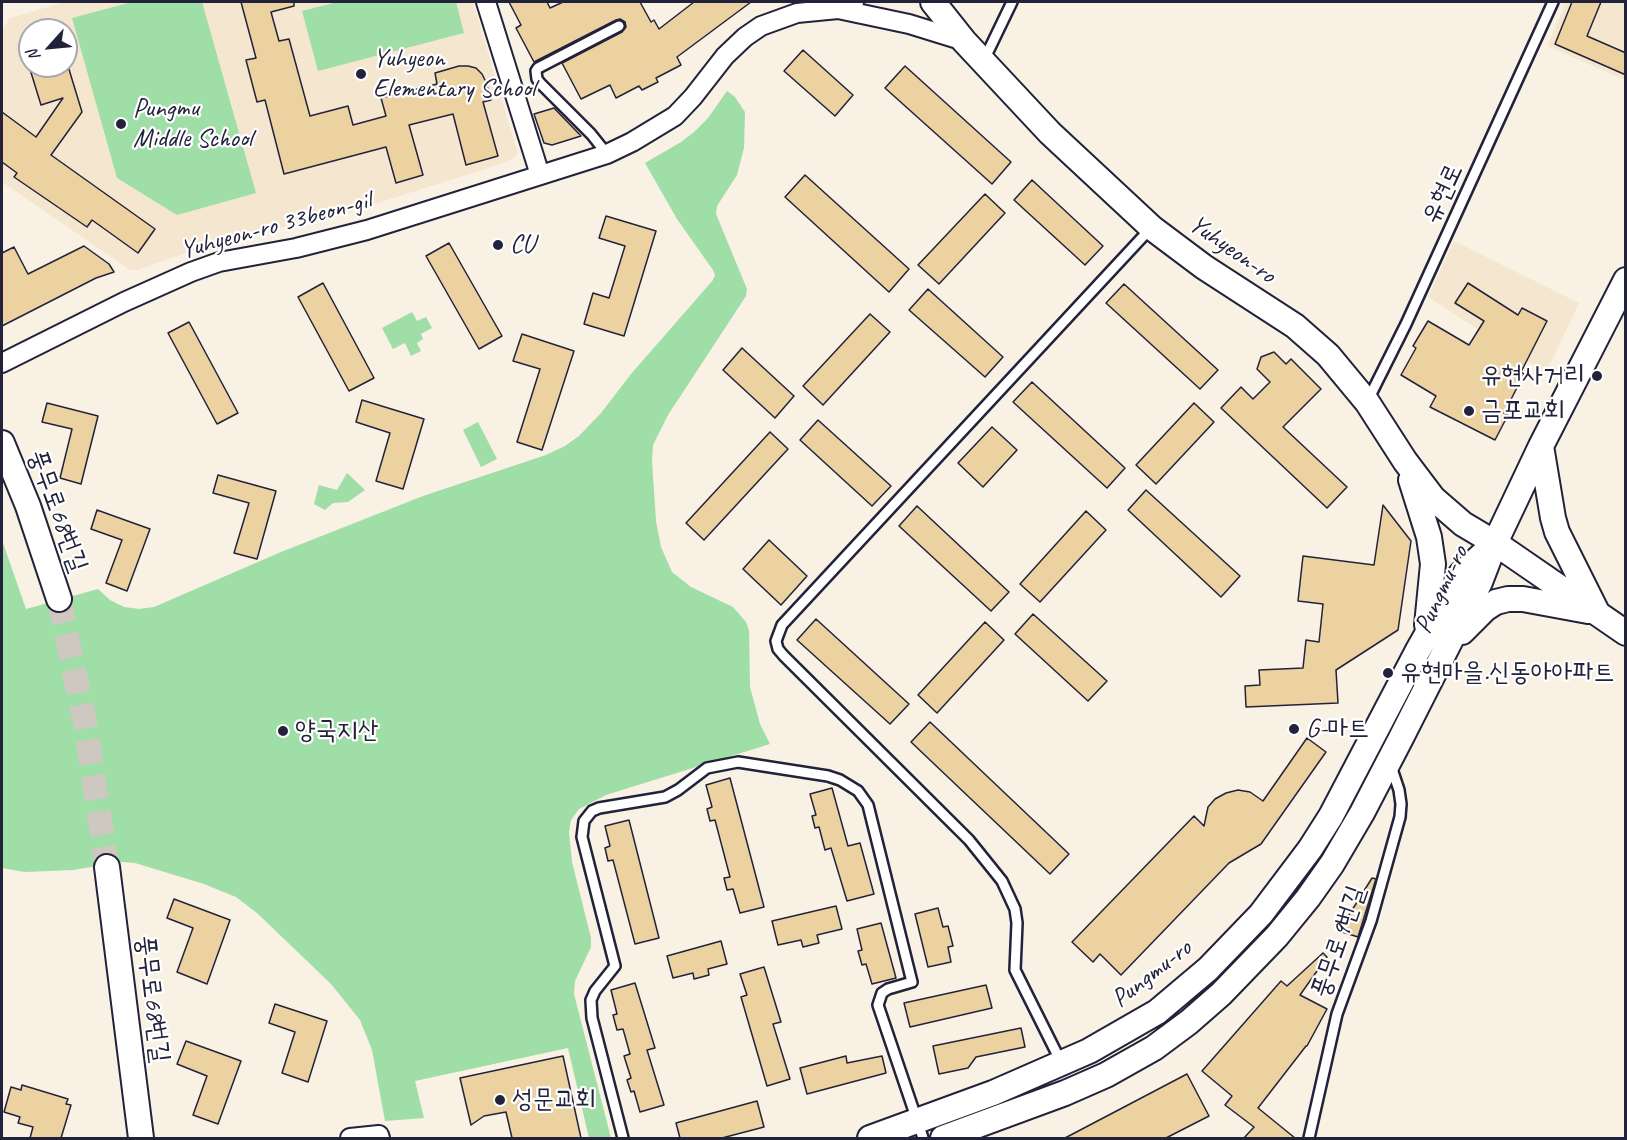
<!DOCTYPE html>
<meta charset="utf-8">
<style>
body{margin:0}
#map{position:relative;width:1627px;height:1140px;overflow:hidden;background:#f9f1e3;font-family:Caveat,sans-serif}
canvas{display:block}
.frame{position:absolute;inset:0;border:3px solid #22223b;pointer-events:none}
.north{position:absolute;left:18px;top:18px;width:60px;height:60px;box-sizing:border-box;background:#fff;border:2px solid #a7a7b1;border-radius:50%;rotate:243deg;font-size:16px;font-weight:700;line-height:24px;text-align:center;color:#22223b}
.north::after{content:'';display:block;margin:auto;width:21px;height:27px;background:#22223b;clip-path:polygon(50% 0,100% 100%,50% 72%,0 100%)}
</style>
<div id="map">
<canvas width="1627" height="1140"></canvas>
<div class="frame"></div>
<div class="north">N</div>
</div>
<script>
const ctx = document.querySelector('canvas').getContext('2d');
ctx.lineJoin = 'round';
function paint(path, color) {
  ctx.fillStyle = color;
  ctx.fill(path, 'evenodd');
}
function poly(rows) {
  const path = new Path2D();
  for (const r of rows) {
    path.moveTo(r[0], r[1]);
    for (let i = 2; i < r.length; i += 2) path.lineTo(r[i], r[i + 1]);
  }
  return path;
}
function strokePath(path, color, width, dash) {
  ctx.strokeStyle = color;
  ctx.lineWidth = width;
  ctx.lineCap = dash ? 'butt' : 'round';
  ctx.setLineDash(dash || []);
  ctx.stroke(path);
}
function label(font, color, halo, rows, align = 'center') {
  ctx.font = font + ' Caveat,"Poor Story",sans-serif';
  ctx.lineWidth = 4.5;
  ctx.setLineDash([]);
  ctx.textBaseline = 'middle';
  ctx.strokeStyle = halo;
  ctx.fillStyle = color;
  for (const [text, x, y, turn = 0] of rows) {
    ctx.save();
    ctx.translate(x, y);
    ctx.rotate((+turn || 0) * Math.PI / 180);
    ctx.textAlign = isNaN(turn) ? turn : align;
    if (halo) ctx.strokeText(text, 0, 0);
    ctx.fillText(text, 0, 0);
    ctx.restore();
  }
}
paint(poly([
 [65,2,473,2,516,147,517,154,512,159,504,163,346,213,217,242,137,270,130,270,2,182,2,30,10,18],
 [30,30,66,30,66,66,30,66],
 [1566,2,1625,2,1625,80,1547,46],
 [1454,241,1579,303,1546,373,1428,297]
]), '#f5e7cf');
paint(poly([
 [132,2,202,2,256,193,177,215,117,178,72,18],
 [337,2,456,2,464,33,318,71,302,11],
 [727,91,735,97,745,112,744,148,737,175,717,206,716,214,747,289,746,296,668,415,653,445,652,461,656,521,661,547,672,572,691,587,733,607,746,622,749,630,750,687,760,724,770,744,606,795,579,809,571,820,569,832,572,862,591,938,591,947,575,981,574,994,611,1138,589,1138,568,1048,415,1081,424,1118,385,1121,372,1050,360,1020,331,984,257,913,236,897,204,884,135,863,122,862,73,870,25,872,2,868,2,540,26,609,98,589,110,600,124,607,139,609,154,607,281,552,423,496,546,455,565,446,579,436,601,413,631,374,713,280,715,275,713,270,677,219,645,163,681,142,694,132,708,118],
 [412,312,417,321,426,317,432,328,421,334,423,339,417,343,421,351,411,356,405,343,393,349,382,328],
 [478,422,497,459,481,467,463,430],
 [347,473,365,490,348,502,333,503,325,510,314,504,319,485,337,490]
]), '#9fdea6');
const building = poly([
 [241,2,294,2,294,6,271,12,279,41,289,39,310,116,348,106,353,125,386,116,381,98,437,84,435,73,459,66,468,66,476,68,482,74,486,82,491,100,483,102,498,156,466,165,453,114,409,125,423,175,396,183,386,147,284,174,265,100,257,102,246,60,256,58,241,2],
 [509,2,547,2,550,8,563,2,640,2,651,22,654,20,659,29,694,2,751,2,677,57,681,65,656,78,658,82,642,90,639,86,616,98,610,85,581,99,562,63,622,32,626,27,625,22,620,19,616,20,534,62,516,28,521,25,509,2],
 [1572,2,1601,2,1587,36,1626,53,1626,75,1555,44,1572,2],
 [803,50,853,95,835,116,784,71,803,50],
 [29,66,68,66,82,112,51,155,155,229,138,253,92,220,87,227,14,177,17,173,2,162,2,112,36,137,63,98,41,105,29,66],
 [905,66,1011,162,992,184,885,88,905,66],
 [554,108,581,136,552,145,544,143,534,114,554,108],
 [805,175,909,269,889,292,785,197,805,175],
 [1032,180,1103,246,1085,265,1014,200,1032,180],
 [985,194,1005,213,939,284,918,265,985,194],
 [606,216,656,231,624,336,584,324,593,293,609,298,625,246,599,238,606,216],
 [449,243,502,336,479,349,426,256,449,243],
 [84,246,109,264,114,272,96,278,2,326,2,253,14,247,28,274,84,246],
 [323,283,374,378,349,391,298,297,323,283],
 [1468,283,1518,315,1522,308,1547,321,1521,372,1524,374,1504,413,1508,415,1495,440,1430,407,1436,396,1401,375,1416,348,1413,346,1428,321,1469,345,1484,321,1455,303,1468,283],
 [1124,284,1218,370,1200,389,1106,303,1124,284],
 [928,289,1003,357,985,377,909,310,928,289],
 [870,314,890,332,823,405,803,386,870,314],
 [189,322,238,413,217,424,168,333,189,322],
 [522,334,574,351,542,450,517,442,540,369,513,361,522,334],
 [742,348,794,396,775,418,723,370,742,348],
 [1274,352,1286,364,1291,359,1321,389,1283,427,1347,487,1327,508,1221,408,1241,387,1253,399,1270,382,1257,369,1261,357,1274,352],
 [1032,382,1125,468,1107,488,1013,402,1032,382],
 [362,400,424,419,403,489,376,481,390,433,356,422,362,400],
 [47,403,98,416,81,484,60,478,72,429,42,422,47,403],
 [1194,403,1214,422,1156,484,1136,465,1194,403],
 [818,420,891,486,872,506,800,440,818,420],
 [992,427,1017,450,983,487,958,463,992,427],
 [770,432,788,449,704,540,686,523,770,432],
 [218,475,276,491,257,559,234,553,249,503,213,493,218,475],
 [1146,490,1240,576,1221,597,1128,510,1146,490],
 [1383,505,1411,541,1398,630,1336,670,1338,703,1246,707,1245,686,1260,685,1259,670,1303,668,1306,640,1319,642,1323,604,1298,601,1303,556,1374,565,1383,505],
 [917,506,1009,592,991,611,899,526,917,506],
 [97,510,150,529,127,591,106,583,122,540,91,529,97,510],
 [1086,511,1106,530,1040,602,1020,584,1086,511],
 [769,540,807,576,781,605,743,569,769,540],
 [1033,614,1107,681,1088,701,1015,634,1033,614],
 [816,619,909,704,890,724,797,640,816,619],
 [985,622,1004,640,937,713,918,695,985,622],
 [930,722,1069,854,1050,874,911,742,930,722],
 [1307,738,1326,752,1261,844,1229,863,1121,975,1100,954,1093,962,1072,942,1194,816,1204,826,1208,807,1215,799,1226,793,1238,790,1250,792,1263,801,1307,738],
 [730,778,764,907,740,913,733,889,727,890,724,878,730,877,715,820,710,821,707,809,712,807,706,785,730,778],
 [832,788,848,846,860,843,874,894,847,901,831,848,825,850,819,827,815,828,812,816,816,815,810,794,832,788],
 [629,820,659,938,635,944,613,860,608,861,605,848,610,846,605,826,629,820],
 [1372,878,1376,879,1358,937,1339,931,1372,878],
 [174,899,230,920,207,984,177,972,193,928,167,918,174,899],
 [836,906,842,929,817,935,819,943,803,947,801,940,778,945,772,921,836,906],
 [938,908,943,927,948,926,953,946,948,947,951,962,928,967,915,914,938,908],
 [881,923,896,978,872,984,866,964,862,965,858,951,862,950,857,929,881,923],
 [721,941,727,964,708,969,709,975,694,979,693,973,673,978,667,956,721,941],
 [1323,953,1327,957,1300,995,1327,1009,1307,1046,1306,1046,1258,1108,1295,1138,1244,1138,1254,1127,1225,1105,1232,1096,1202,1071,1281,981,1287,986,1323,953],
 [764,967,781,1022,773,1024,790,1079,767,1086,741,997,747,995,740,974,764,967],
 [635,983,655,1048,647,1050,664,1105,640,1112,634,1091,631,1092,627,1080,631,1078,624,1056,630,1054,623,1029,617,1030,613,1015,617,1014,611,990,635,983],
 [986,985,992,1008,910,1027,904,1003,986,985],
 [275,1004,327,1021,308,1082,282,1073,295,1032,269,1023,275,1004],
 [1021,1028,1025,1047,976,1057,968,1068,939,1074,933,1046,1021,1028],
 [186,1041,241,1061,218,1124,193,1115,207,1076,177,1064,186,1041],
 [563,1056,581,1138,512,1138,506,1112,484,1116,471,1125,460,1078,563,1056],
 [846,1056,847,1063,882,1056,886,1073,807,1094,800,1068,846,1056],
 [1187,1074,1209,1116,1166,1138,1065,1138,1187,1074],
 [22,1085,68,1099,66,1104,71,1105,61,1138,30,1138,33,1127,18,1123,20,1117,4,1112,11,1087,21,1090,22,1085],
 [757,1101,764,1127,722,1138,680,1138,676,1123,757,1101]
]);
paint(building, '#ecd1a1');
strokePath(building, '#22223b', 1.5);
strokePath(poly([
 [59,599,85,723,107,867]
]), '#cec8c1', 24, [24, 12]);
const lane = poly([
 [984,60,1012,2],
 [607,154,591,134,541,84,537,79,536,71,538,68,619,26],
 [1368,400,1406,324,1553,2],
 [1061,1062,1015,970,1017,923,1015,909,1002,881,969,840,784,656,778,649,776,641,782,625,1150,229],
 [623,1138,592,1018,591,1000,595,991,615,966,582,837,584,821,592,811,599,808,665,797,678,790,707,768,738,762,828,776,840,780,858,791,868,805,912,982,888,989,882,993,878,1005,923,1138],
 [1309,1138,1337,1014,1371,921,1400,817,1401,804,1399,790,1391,766]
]);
const street = poly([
 [486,2,540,175],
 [838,9,909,24,964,41],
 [2,363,124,302,191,272,219,262,296,248,367,230,607,154,632,142,675,116,693,97,725,56,745,37,761,26,797,13,838,9,854,2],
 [350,1138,379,1135,380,1138]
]);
const secondary = poly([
 [933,2,964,41,1050,133,1152,228,1204,267,1295,326,1328,355,1367,402,1405,461,1433,498,1463,524,1495,543,1626,633],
 [2,443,28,506,59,599],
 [1541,446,1553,518,1557,532,1596,610],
 [1411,480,1429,537,1433,564,1427,625],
 [1462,632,1485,609,1496,602,1508,599,1523,599,1588,611],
 [107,867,141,1138],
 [870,1138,993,1093,1089,1051,1157,1012,1208,969,1261,914,1310,849,1331,816,1417,652,1461,574,1491,547],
 [943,1138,1065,1093,1106,1075,1154,1048,1189,1022,1221,994,1277,936,1308,898,1332,864,1362,813,1401,738,1480,582,1495,543,1541,446,1626,280]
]);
strokePath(lane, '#22223b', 14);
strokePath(street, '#22223b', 22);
strokePath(secondary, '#22223b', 28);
strokePath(lane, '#fff', 9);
strokePath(street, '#fff', 18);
strokePath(secondary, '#fff', 24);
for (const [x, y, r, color] of [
 [361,74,6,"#22223b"],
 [121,124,6,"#22223b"],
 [498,245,6,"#22223b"],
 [1597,376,6,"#22223b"],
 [1469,411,6,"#22223b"],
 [1388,673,6,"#22223b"],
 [1294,729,6,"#22223b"],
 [283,731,6,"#22223b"],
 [500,1100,6,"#22223b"]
]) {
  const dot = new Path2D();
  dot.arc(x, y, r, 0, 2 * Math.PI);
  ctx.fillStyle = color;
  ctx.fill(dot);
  strokePath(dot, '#fff', 2);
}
label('26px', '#22223b', '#fff', [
 ["Yuhyeon",373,59],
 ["Elementary School",373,89],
 ["Pungmu",133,109],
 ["Middle School",133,139],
 ["CU",510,245],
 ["유현사거리",1585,376,"right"],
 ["금포교회",1481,411],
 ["유현마을.신동아아파트",1400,673],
 ["G-마트",1306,729],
 ["양국지산",295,731],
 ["성문교회",512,1100]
], 'left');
label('26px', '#22223b', '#fff', [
 ["유현로",1443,194,-65],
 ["Yuhyeon-ro 33beon-gil",276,226,-15],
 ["Yuhyeon-ro",1232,250,35],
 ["풍무로68번길",57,511,70],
 ["Pungmu-ro",1442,590,-65],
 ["풍무로9번길",1339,942,-71],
 ["Pungmu-ro",1152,974,-38],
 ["풍무로68번길",152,999,83]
]);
</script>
